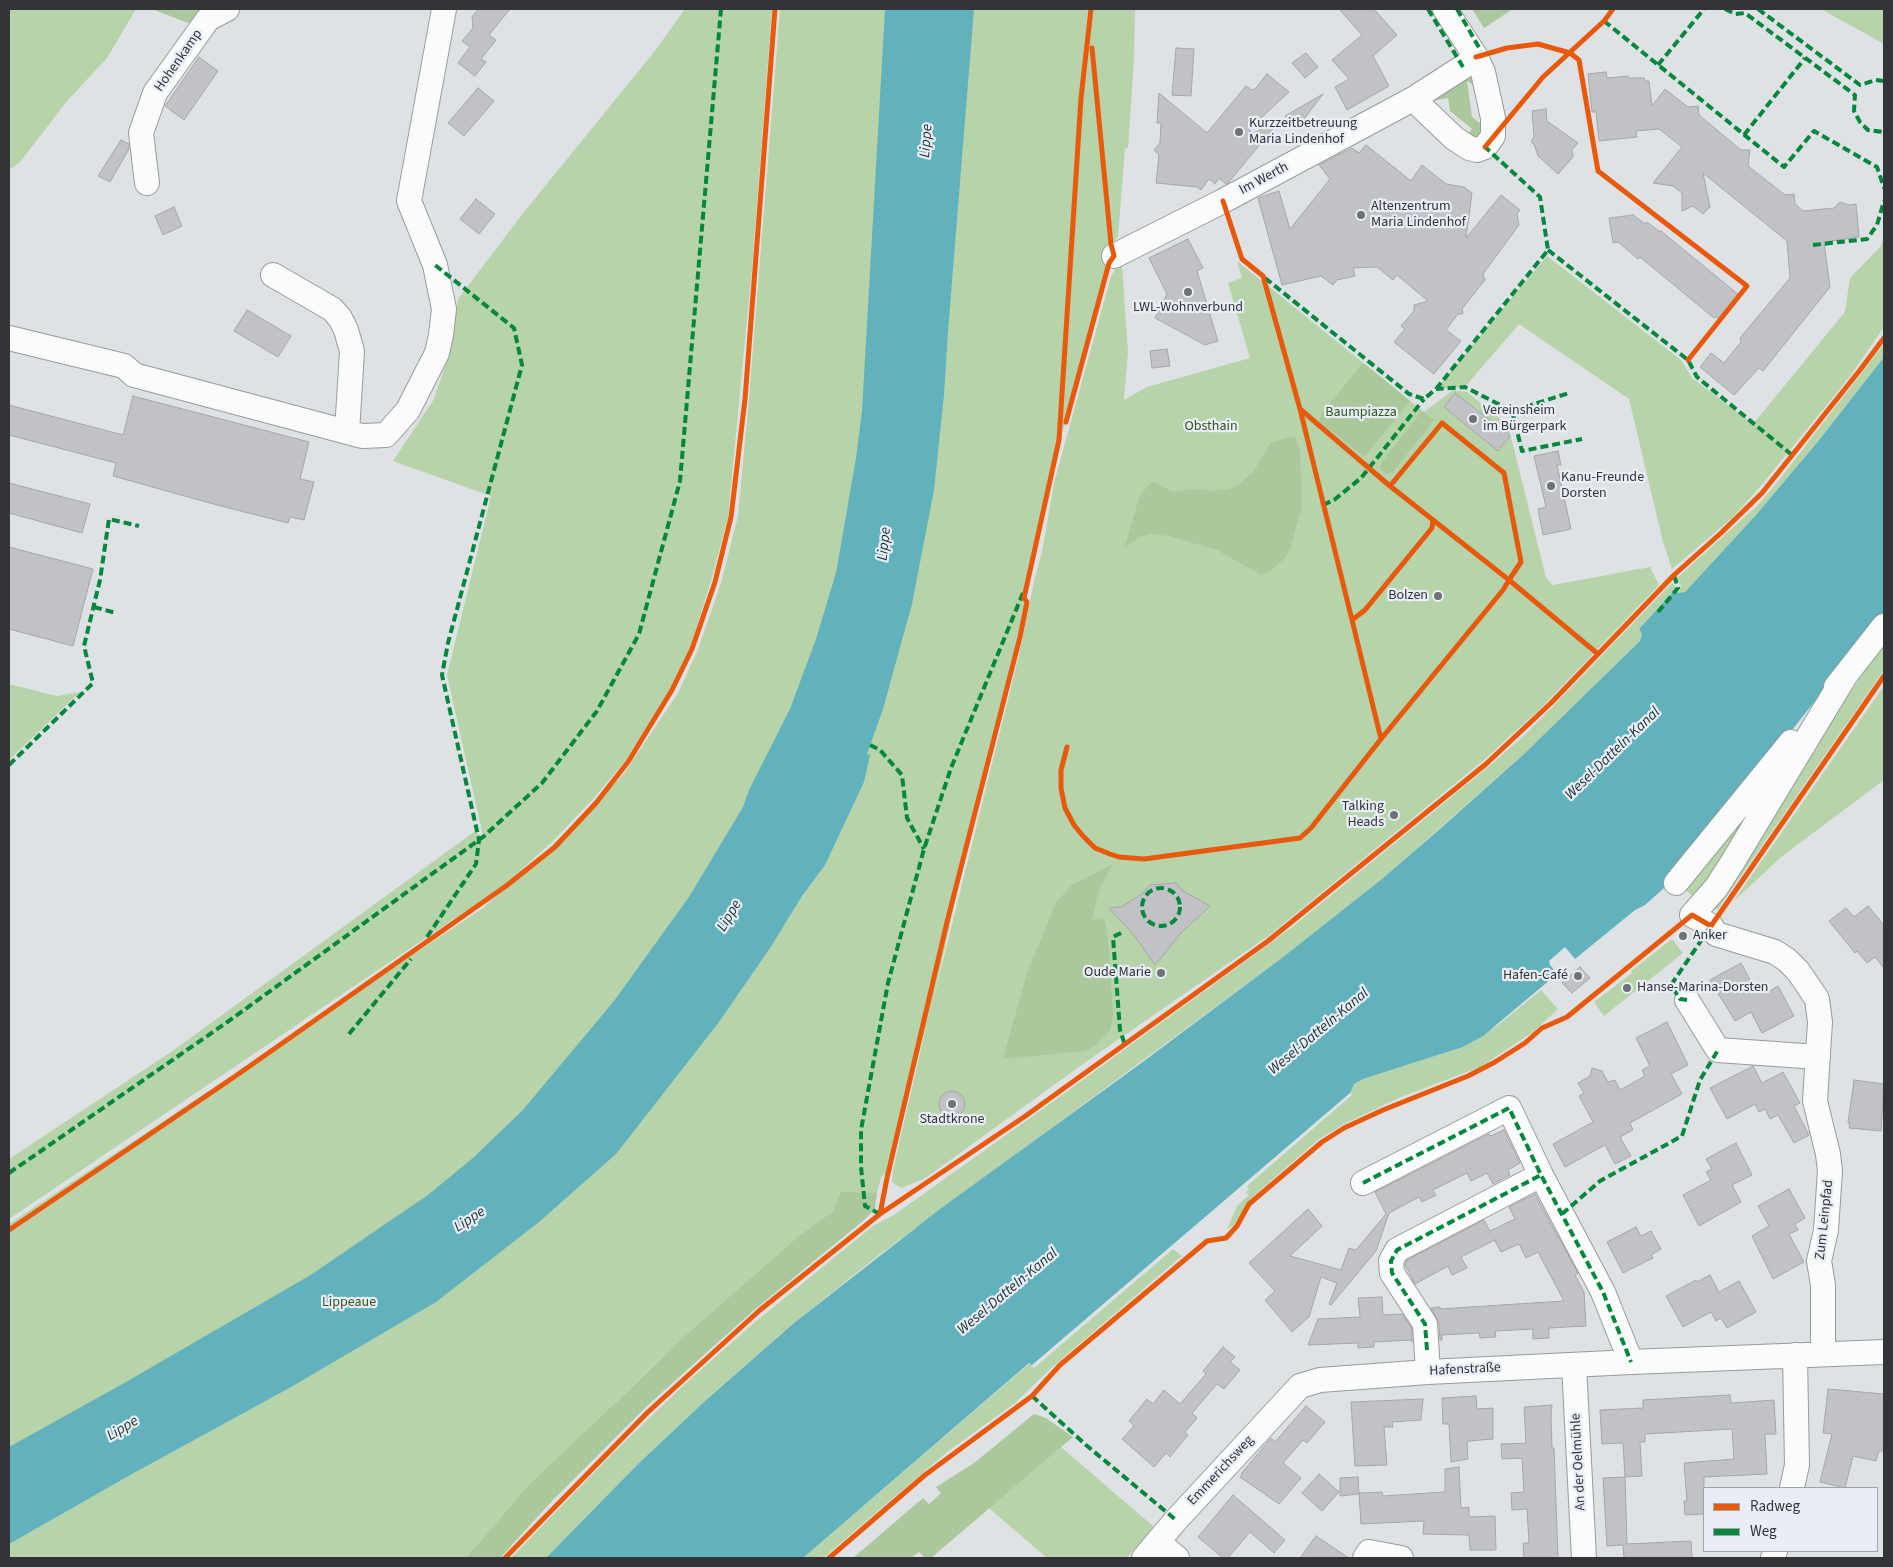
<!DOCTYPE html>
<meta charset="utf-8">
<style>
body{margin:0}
#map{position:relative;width:1893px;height:1567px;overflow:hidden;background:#dfe2e5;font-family:"Source Sans 3",sans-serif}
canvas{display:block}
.frame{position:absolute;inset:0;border:10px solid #323437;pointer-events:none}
.legend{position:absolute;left:1703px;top:1487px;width:175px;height:65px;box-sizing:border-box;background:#e9eef6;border:1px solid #a0a4aa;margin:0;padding:6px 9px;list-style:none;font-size:15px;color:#323437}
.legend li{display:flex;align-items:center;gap:10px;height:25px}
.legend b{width:25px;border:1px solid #a0a4aa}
</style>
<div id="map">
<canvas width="1893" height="1567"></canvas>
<div class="frame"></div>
<ul class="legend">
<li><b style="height:6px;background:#e8590c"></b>Radweg</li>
<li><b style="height:6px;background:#00873e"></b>Weg</li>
</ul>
</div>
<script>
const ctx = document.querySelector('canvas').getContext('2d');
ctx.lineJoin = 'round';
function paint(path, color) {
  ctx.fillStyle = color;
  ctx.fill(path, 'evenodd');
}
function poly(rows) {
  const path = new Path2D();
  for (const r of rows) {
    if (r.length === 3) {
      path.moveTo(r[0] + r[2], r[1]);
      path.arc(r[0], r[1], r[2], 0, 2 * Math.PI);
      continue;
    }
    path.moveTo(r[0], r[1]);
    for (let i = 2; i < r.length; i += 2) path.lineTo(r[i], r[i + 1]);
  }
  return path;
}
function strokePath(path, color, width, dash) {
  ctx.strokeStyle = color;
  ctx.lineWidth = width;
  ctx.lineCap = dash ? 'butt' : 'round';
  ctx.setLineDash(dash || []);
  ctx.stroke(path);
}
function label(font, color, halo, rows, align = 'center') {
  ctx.font = font + ' "Source Sans 3",sans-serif';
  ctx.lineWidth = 4.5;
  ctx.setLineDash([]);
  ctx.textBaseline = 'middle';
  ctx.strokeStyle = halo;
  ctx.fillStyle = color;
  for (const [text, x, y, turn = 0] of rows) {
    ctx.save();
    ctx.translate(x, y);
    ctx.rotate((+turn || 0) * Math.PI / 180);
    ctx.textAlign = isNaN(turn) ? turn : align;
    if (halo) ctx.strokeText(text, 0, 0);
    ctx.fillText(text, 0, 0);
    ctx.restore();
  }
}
paint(poly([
 [9,9,136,9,107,58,68,100,20,162,9,170],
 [685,9,772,9,752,268,728,517,711,581,690,648,670,689,626,760,594,798,551,843,504,885,9,1219,9,1159,171,1052,474,832,483,836,447,675,491,496,393,461,434,399,450,351,458,299,524,212,654,52],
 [780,9,1135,9,1134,60,1128,148,1125,148,1118,237,1111,244,1109,263,1067,419,1059,441,1024,598,1027,602,1020,637,970,835,932,1005,1019,655,1035,577,1042,552,1054,483,1111,276,1118,265,1122,264,1128,352,1124,400,1147,387,1250,358,1228,283,1242,278,1237,261,1424,412,1453,390,1467,392,1508,425,1546,578,1553,585,1650,567,1659,585,1543,706,1485,759,1271,934,1083,1064,924,1179,901,1188,892,1182,893,1170,927,1023,894,1146,886,1173,881,1177,877,1193,854,1193,840,1195,832,1212,801,1234,655,1364,530,1485,466,1558,9,1558,9,1224,483,908,544,853,623,775,678,693,697,652,721,583,738,516,749,399],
 [1821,9,1884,9,1884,44],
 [1884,236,1884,327,1848,379,1759,488,1733,517,1672,569,1663,542,1629,399,1519,324,1465,387,1436,389,1547,256,1681,360,1692,378,1753,424,1845,312,1850,278,1881,246],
 [1884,344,1884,357,1820,439,1756,515,1685,592,1678,593,1681,586,1677,578,1757,506,1779,480],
 [1672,583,1676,587,1675,590,1639,629,1642,634,1640,641,1524,754,1382,879,1283,957,879,1255,794,1323,704,1402,638,1464,546,1558,511,1558,610,1456,686,1383,754,1323,873,1226,894,1215,1058,1098,1291,928,1493,763,1529,731],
 [1884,642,1884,670,1718,909,1712,908,1794,777],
 [9,684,57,696,80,692,9,760],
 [1884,686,1884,780,1781,857,1733,902],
 [1783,765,1695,898,1683,888],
 [1672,939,1683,953,1604,1016,1594,1002,1632,973,1631,971],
 [1541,990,1558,1009,1533,1032,1480,1067,1401,1097,1344,1124,1319,1139,1251,1198,1233,1226,1227,1229,1237,1206,1249,1195,1246,1192,1249,1189,1247,1186,1352,1095,1350,1093,1354,1084,1363,1079,1463,1047,1472,1042,1498,1025],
 [1173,1249,1182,1256,1050,1369,1015,1403,947,1452,823,1558,803,1558,1030,1363,1034,1368],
 [1061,1447,1154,1527,1127,1558,1047,1558,989,1508]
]), '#b6d3aa');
paint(poly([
 [152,9,215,9,188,23],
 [1472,9,1513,9,1484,28],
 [1469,72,1480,89,1467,81,1472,117,1484,126,1477,137,1468,142,1461,137,1469,133,1472,129,1450,111,1448,98,1432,101],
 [1362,364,1365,364,1410,401,1364,457,1319,421,1321,414],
 [1422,411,1434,420,1393,472,1385,474,1380,468,1381,463],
 [1295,436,1300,451,1302,506,1290,549,1284,559,1273,569,1261,575,1217,550,1169,536,1150,534,1139,537,1124,549,1140,495,1151,483,1155,482,1172,492,1198,489,1213,491,1229,489,1238,485,1254,471,1271,442],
 [1113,864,1099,890,1092,920,1104,918,1108,937,1113,1016,1110,1031,1096,1045,1085,1051,1003,1059,1027,973,1056,902,1072,885],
 [841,1192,877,1193,875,1209,863,1221,754,1310,648,1405,553,1500,500,1558,466,1558,529,1485,684,1337,801,1234,832,1212],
 [1034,1414,1046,1418,1073,1437,931,1558,925,1558,919,1552,911,1558,853,1558,923,1498,929,1504,941,1493,936,1487,974,1463]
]), '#aac89c');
paint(poly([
 [885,9,974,9,948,331,944,395,934,490,912,604,883,709,867,754,870,755,864,782,825,865,802,896,770,948,719,1022,616,1154,539,1222,436,1302,291,1387,132,1474,9,1544,9,1447,126,1382,309,1276,428,1195,473,1158,522,1111,614,1001,689,897,743,807,749,790,790,709,816,639,836,573,856,458,862,411],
 [1884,357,1884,614,1673,880,1645,905,1635,910,1575,959,1565,947,1549,961,1550,965,1557,974,1483,1036,1463,1047,1363,1079,1354,1084,1350,1093,1032,1365,1029,1363,803,1558,546,1558,638,1464,704,1402,794,1323,940,1209,1140,1064,1283,957,1382,879,1441,828,1524,754,1640,641,1642,634,1639,629,1675,590,1678,593,1685,592,1756,515,1820,439]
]), '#62b2bd');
const building = poly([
 [478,9,510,9,489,35,496,40,481,59,486,62,475,76,458,63,470,47,462,41,473,28,472,17,478,9],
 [1339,9,1374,9,1397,35,1373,56,1389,86,1347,110,1335,87,1349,79,1332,60,1362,35,1339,9],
 [1176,48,1194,49,1191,96,1172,95,1176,48],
 [1306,53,1318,67,1305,78,1292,63,1306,53],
 [199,57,218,71,184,120,165,106,199,57],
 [1606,72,1607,78,1628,76,1629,78,1644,78,1645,81,1649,81,1652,106,1665,89,1688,107,1698,106,1699,115,1741,150,1750,150,1748,166,1785,195,1794,194,1795,204,1803,211,1834,208,1840,202,1849,205,1856,204,1859,237,1824,242,1830,287,1763,371,1759,368,1734,395,1700,367,1711,353,1724,363,1741,342,1740,338,1790,278,1787,241,1703,173,1710,207,1703,214,1693,206,1682,211,1682,193,1673,186,1653,183,1682,147,1659,129,1636,131,1637,137,1599,141,1596,112,1592,112,1588,74,1606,72],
 [1267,74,1289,92,1249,129,1252,134,1279,119,1280,120,1229,182,1226,184,1219,178,1215,184,1209,179,1201,190,1197,187,1156,183,1159,155,1154,150,1160,143,1161,123,1157,123,1159,93,1207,133,1246,86,1252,90,1255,89,1267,74],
 [478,88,494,101,464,136,448,123,478,88],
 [1323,94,1298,127,1285,116,1323,94],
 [1546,109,1547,121,1578,143,1572,150,1573,157,1558,174,1538,156,1534,144,1531,142,1534,136,1532,111,1546,109],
 [121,140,129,144,129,149,110,182,98,176,121,140],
 [1366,145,1411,181,1422,165,1446,184,1464,187,1472,193,1466,238,1501,195,1520,210,1517,214,1519,225,1483,274,1485,280,1462,309,1463,314,1458,314,1446,330,1461,341,1434,374,1394,342,1405,329,1401,326,1414,311,1414,305,1428,301,1397,275,1393,280,1377,267,1353,268,1355,276,1337,280,1333,285,1321,276,1282,285,1258,198,1279,191,1290,229,1330,179,1319,165,1352,148,1359,153,1366,145],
 [476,199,495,214,479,234,460,219,476,199],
 [174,207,182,226,163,235,155,216,174,207],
 [1633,215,1645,224,1647,222,1660,232,1661,231,1739,295,1719,319,1716,317,1714,318,1640,257,1638,259,1618,242,1613,243,1609,218,1633,215],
 [1188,239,1203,268,1197,271,1218,341,1205,345,1155,318,1167,294,1149,258,1188,239],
 [247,310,291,336,278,357,234,331,247,310],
 [1167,349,1170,366,1152,368,1150,351,1167,349],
 [1455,393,1510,436,1498,451,1444,407,1455,393],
 [133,396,309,442,300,479,314,482,304,520,290,517,288,523,217,505,113,476,116,463,9,435,9,405,123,435,133,396],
 [1558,451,1561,465,1557,465,1571,529,1543,535,1538,509,1546,507,1534,456,1558,451],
 [9,483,90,504,82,533,9,513,9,483],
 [9,547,93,569,73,646,9,629,9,547],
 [1176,883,1183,891,1210,906,1182,932,1155,965,1134,935,1109,908,1121,907,1142,894,1150,885,1176,883],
 [1868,906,1884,925,1884,968,1875,957,1867,963,1857,951,1855,953,1829,921,1846,908,1854,917,1868,906],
 [1741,963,1756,991,1765,986,1768,992,1778,986,1794,1016,1762,1033,1751,1012,1735,1021,1710,980,1741,963],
 [1580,967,1590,978,1572,993,1562,983,1580,967],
 [1667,1022,1688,1065,1671,1074,1682,1094,1630,1123,1633,1130,1620,1137,1631,1156,1615,1164,1605,1145,1565,1167,1553,1144,1593,1122,1579,1096,1584,1093,1578,1083,1590,1076,1592,1068,1602,1071,1608,1082,1615,1080,1620,1090,1645,1076,1642,1070,1650,1066,1636,1038,1667,1022],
 [1753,1066,1762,1083,1783,1072,1800,1103,1794,1106,1809,1135,1794,1143,1778,1115,1770,1119,1765,1109,1759,1112,1755,1104,1727,1119,1710,1088,1753,1066],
 [1854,1080,1884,1084,1881,1131,1849,1128,1850,1123,1848,1123,1854,1080],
 [952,1104,13],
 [1504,1130,1520,1163,1508,1170,1510,1175,1493,1184,1487,1173,1471,1181,1467,1173,1433,1190,1436,1195,1422,1202,1419,1197,1389,1213,1376,1251,1331,1305,1329,1304,1337,1283,1321,1277,1309,1317,1292,1332,1265,1300,1275,1291,1249,1263,1308,1209,1322,1226,1290,1256,1341,1270,1349,1248,1356,1250,1386,1214,1375,1192,1489,1134,1491,1136,1504,1130],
 [1736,1143,1752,1175,1732,1185,1741,1202,1699,1226,1683,1195,1711,1180,1706,1172,1712,1169,1706,1159,1736,1143],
 [1789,1189,1805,1218,1795,1224,1798,1230,1789,1234,1804,1262,1773,1279,1752,1236,1769,1226,1758,1206,1789,1189],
 [1535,1194,1578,1273,1575,1275,1584,1292,1586,1326,1549,1328,1549,1338,1533,1339,1533,1329,1495,1331,1496,1337,1480,1338,1479,1333,1442,1335,1442,1340,1440,1340,1439,1323,1431,1308,1440,1307,1440,1309,1564,1301,1538,1252,1526,1258,1519,1244,1501,1252,1494,1239,1495,1240,1461,1257,1467,1268,1452,1275,1448,1266,1415,1284,1405,1265,1407,1260,1484,1220,1490,1231,1515,1219,1509,1207,1535,1194],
 [1636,1227,1641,1236,1651,1231,1661,1249,1651,1255,1653,1258,1623,1273,1607,1242,1636,1227],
 [1710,1275,1719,1292,1739,1281,1756,1312,1727,1328,1721,1318,1716,1321,1711,1312,1683,1327,1666,1296,1696,1280,1697,1282,1710,1275],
 [1382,1297,1383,1315,1402,1314,1412,1328,1412,1342,1411,1340,1374,1342,1374,1347,1358,1348,1358,1343,1308,1345,1318,1319,1360,1317,1358,1298,1382,1297],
 [1223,1347,1235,1357,1230,1362,1240,1370,1224,1389,1217,1384,1192,1413,1197,1418,1185,1432,1188,1435,1170,1457,1166,1453,1154,1467,1122,1439,1134,1426,1129,1421,1147,1399,1153,1404,1164,1390,1180,1404,1206,1374,1203,1371,1223,1347],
 [1828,1389,1884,1394,1884,1451,1879,1451,1876,1461,1853,1456,1845,1488,1820,1482,1832,1434,1823,1433,1828,1389],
 [1730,1395,1731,1403,1774,1400,1776,1434,1765,1434,1767,1474,1704,1477,1704,1514,1685,1515,1684,1501,1687,1501,1684,1463,1734,1459,1732,1429,1645,1434,1645,1442,1640,1442,1642,1476,1625,1477,1623,1443,1602,1444,1600,1410,1643,1408,1643,1400,1730,1395],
 [1476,1396,1477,1409,1493,1408,1493,1439,1469,1441,1467,1443,1468,1459,1451,1462,1449,1424,1443,1424,1442,1398,1476,1396],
 [1423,1399,1421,1420,1392,1422,1393,1427,1384,1427,1387,1465,1355,1466,1351,1402,1423,1399],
 [1552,1405,1551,1416,1552,1448,1554,1448,1558,1558,1524,1558,1523,1543,1529,1543,1527,1509,1512,1510,1511,1493,1524,1492,1522,1458,1502,1459,1501,1444,1526,1443,1524,1407,1552,1405],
 [1306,1406,1325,1422,1307,1443,1303,1440,1283,1463,1301,1478,1279,1504,1240,1477,1242,1475,1241,1474,1271,1438,1275,1442,1306,1406],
 [1459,1467,1461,1508,1469,1507,1469,1517,1495,1516,1496,1550,1470,1550,1469,1535,1423,1534,1424,1521,1361,1524,1359,1493,1382,1492,1383,1496,1445,1492,1445,1469,1459,1467],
 [1319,1474,1339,1492,1322,1511,1302,1493,1319,1474],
 [1358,1477,1359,1494,1340,1496,1340,1478,1358,1477],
 [1625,1477,1627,1544,1691,1541,1692,1558,1624,1558,1623,1545,1607,1546,1603,1478,1625,1477],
 [1233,1495,1285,1540,1274,1553,1250,1532,1228,1558,1223,1558,1198,1537,1233,1495],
 [1316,1536,1349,1558,1300,1558,1316,1536]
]);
paint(building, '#c1c2c5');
strokePath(building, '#a5a6a8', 1);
const minor = poly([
 [1413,99,1454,138,1469,148,1477,150,1485,147,1493,136,1493,118,1483,72,1476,57,1445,9],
 [147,183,141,133,155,93,208,19,227,9],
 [1114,256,1223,201,1413,99,1463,67,1476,57],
 [273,275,332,309,340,318,346,330,352,351,347,432],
 [9,338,124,366,134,375,362,436,386,435,408,410,437,353,441,335,444,309,435,265,409,201,444,9],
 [1836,687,1884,626],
 [1676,883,1791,742],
 [1687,1000,1718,1050,1818,1057],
 [1363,1183,1509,1108,1541,1175,1603,1292,1631,1362],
 [1823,1353,1823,1285,1819,1261,1826,1230,1830,1171,1828,1154,1815,1101,1820,1022,1817,999,1798,971,1787,960,1775,952,1716,934,1711,926,1692,915,1716,888,1732,863,1845,676],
 [1574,1365,1584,1558],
 [1428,1372,1425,1324,1392,1273,1391,1261,1397,1250,1541,1175],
 [1792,1488,1797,1465,1795,1355],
 [1158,1542,1177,1558],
 [1144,1558,1176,1520,1300,1386,1320,1380,1428,1372,1631,1362,1884,1352],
 [1365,1558,1369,1552,1401,1558],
 [1773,1558,1775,1551]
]);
strokePath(minor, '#989a9c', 26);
strokePath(minor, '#fafbfb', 24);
strokePath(poly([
 [1428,9,1463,67],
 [1457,9,1481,51],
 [1725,9,1735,14,1745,13,1855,95,1854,111,1860,122,1868,130,1884,132],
 [1758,9,1860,85,1876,80,1884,81],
 [1604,21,1784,167,1814,131,1877,167,1884,188],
 [1658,65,1704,9],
 [1744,135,1805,58],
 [1813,245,1867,239,1877,225,1884,201],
 [1548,250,1688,360,1697,377,1792,455],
 [1265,278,1409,394,1424,399,1436,389,1465,387,1512,411,1569,393],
 [1436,389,1548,250,1540,197,1485,147,1487,144],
 [1512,411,1522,451,1582,439],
 [1323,505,1334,500,1361,478,1424,399],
 [94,607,116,613],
 [1658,612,1678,588,1674,575],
 [870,745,880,750,902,775,907,818,924,849],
 [9,765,93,683,84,646,100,580,109,519,139,526],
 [1161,907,19],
 [1121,933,1113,937,1120,1030,1125,1045],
 [427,937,476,864,479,840,442,675,448,643,522,365,514,328,435,265],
 [1687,1000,1680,999,1671,985,1711,926],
 [349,1034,411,959],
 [9,1173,226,1023,483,837,542,783,597,711,639,634,680,481,721,9],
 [1363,1183,1509,1108,1541,1175,1603,1292,1631,1362],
 [880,1214,865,1206,861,1167,861,1130,888,983,924,849,951,768,1023,593],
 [1562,1214,1600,1181,1682,1136,1700,1080,1718,1050],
 [1427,1350,1425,1324,1392,1273,1391,1261,1397,1250,1541,1175],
 [1032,1396,1086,1445,1176,1520]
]), '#00873e', 4, [8, 4]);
strokePath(poly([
 [1476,57,1507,48,1538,44,1570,53,1579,60,1598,171,1747,286,1688,360],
 [1485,147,1543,77,1604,21,1613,9],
 [1223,201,1242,259,1263,276,1300,409,1370,469,1390,486,1509,580,1521,562,1504,473,1442,423,1390,486],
 [1300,409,1352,620],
 [1066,422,1109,263,1114,256,1111,244,1092,48],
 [1381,739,1503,590,1509,580,1598,654],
 [1067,747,1061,770,1061,788,1065,808,1074,825,1083,836,1095,848,1110,854,1119,857,1144,859,1300,838,1311,828,1381,739,1352,620,1365,610,1432,528,1433,520],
 [880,1214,887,1178,947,922,1020,637,1027,602,1024,598,1059,440,1081,98,1091,9],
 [9,1230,237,1075,506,886,555,847,596,803,628,762,672,690,692,649,715,582,731,517,745,399,775,9],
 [505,1558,648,1412,760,1310,880,1214,1024,1117,1268,941,1486,764,1551,703,1674,575,1721,533,1762,493,1860,370,1884,338],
 [829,1558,925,1475,1032,1396,1060,1365,1207,1241,1226,1238,1237,1226,1249,1204,1322,1142,1344,1128,1383,1110,1468,1076,1495,1062,1525,1043,1542,1028,1567,1017,1692,915,1711,926,1884,676]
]), '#e8590c', 5);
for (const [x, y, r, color] of [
 [1239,132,5,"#6f7174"],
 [1361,215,5,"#6f7174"],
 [1188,292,5,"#6f7174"],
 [1473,419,5,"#6f7174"],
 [1551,486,5,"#6f7174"],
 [1438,596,5,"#6f7174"],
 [1394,815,5,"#6f7174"],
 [1683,936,5,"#6f7174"],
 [1161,973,5,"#6f7174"],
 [1578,976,5,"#6f7174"],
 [1627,988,5,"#6f7174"],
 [952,1104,5,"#6f7174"]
]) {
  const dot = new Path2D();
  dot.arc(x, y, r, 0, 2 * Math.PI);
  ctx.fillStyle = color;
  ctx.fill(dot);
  strokePath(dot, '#e9eef6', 2);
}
label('14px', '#323437', '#e9eef6', [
 ["Hohenkamp",179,61,-55],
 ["Im Werth",1264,179,-28],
 ["Zum Leinpfad",1825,1220,-84],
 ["Hafenstraße",1465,1370,-3],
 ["An der Oelmühle",1579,1462,-93],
 ["Emmerichsweg",1221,1471,-47]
]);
label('14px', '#323437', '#e9eef6', [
 ["Kurzzeitbetreuung",1249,124],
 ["Maria Lindenhof",1249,140],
 ["Altenzentrum",1371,207],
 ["Maria Lindenhof",1371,223],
 ["LWL-Wohnverbund",1188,308,"center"],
 ["Vereinsheim",1483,411],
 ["im Bürgerpark",1483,427],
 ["Kanu-Freunde",1561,478],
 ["Dorsten",1561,494],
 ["Bolzen",1428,596,"right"],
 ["Talking",1384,807,"right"],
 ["Heads",1384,823,"right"],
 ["Anker",1693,936],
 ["Oude Marie",1151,973,"right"],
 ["Hafen-Café",1568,976,"right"],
 ["Hanse-Marina-Dorsten",1637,988],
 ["Stadtkrone",952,1120,"center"]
], 'left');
label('14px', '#32541d', '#e9eef6', [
 ["Baumpiazza",1361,413],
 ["Obsthain",1211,427],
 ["Lippeaue",349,1303]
]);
label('italic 15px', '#183034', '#e9eef6', [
 ["Lippe",927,141,-86],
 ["Lippe",885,544,-84],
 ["Wesel-Datteln-Kanal",1613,754,-44],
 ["Lippe",730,916,-59],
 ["Wesel-Datteln-Kanal",1319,1032,-40],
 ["Lippe",470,1220,-33],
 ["Wesel-Datteln-Kanal",1008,1292,-40],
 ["Lippe",123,1429,-31]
]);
</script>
